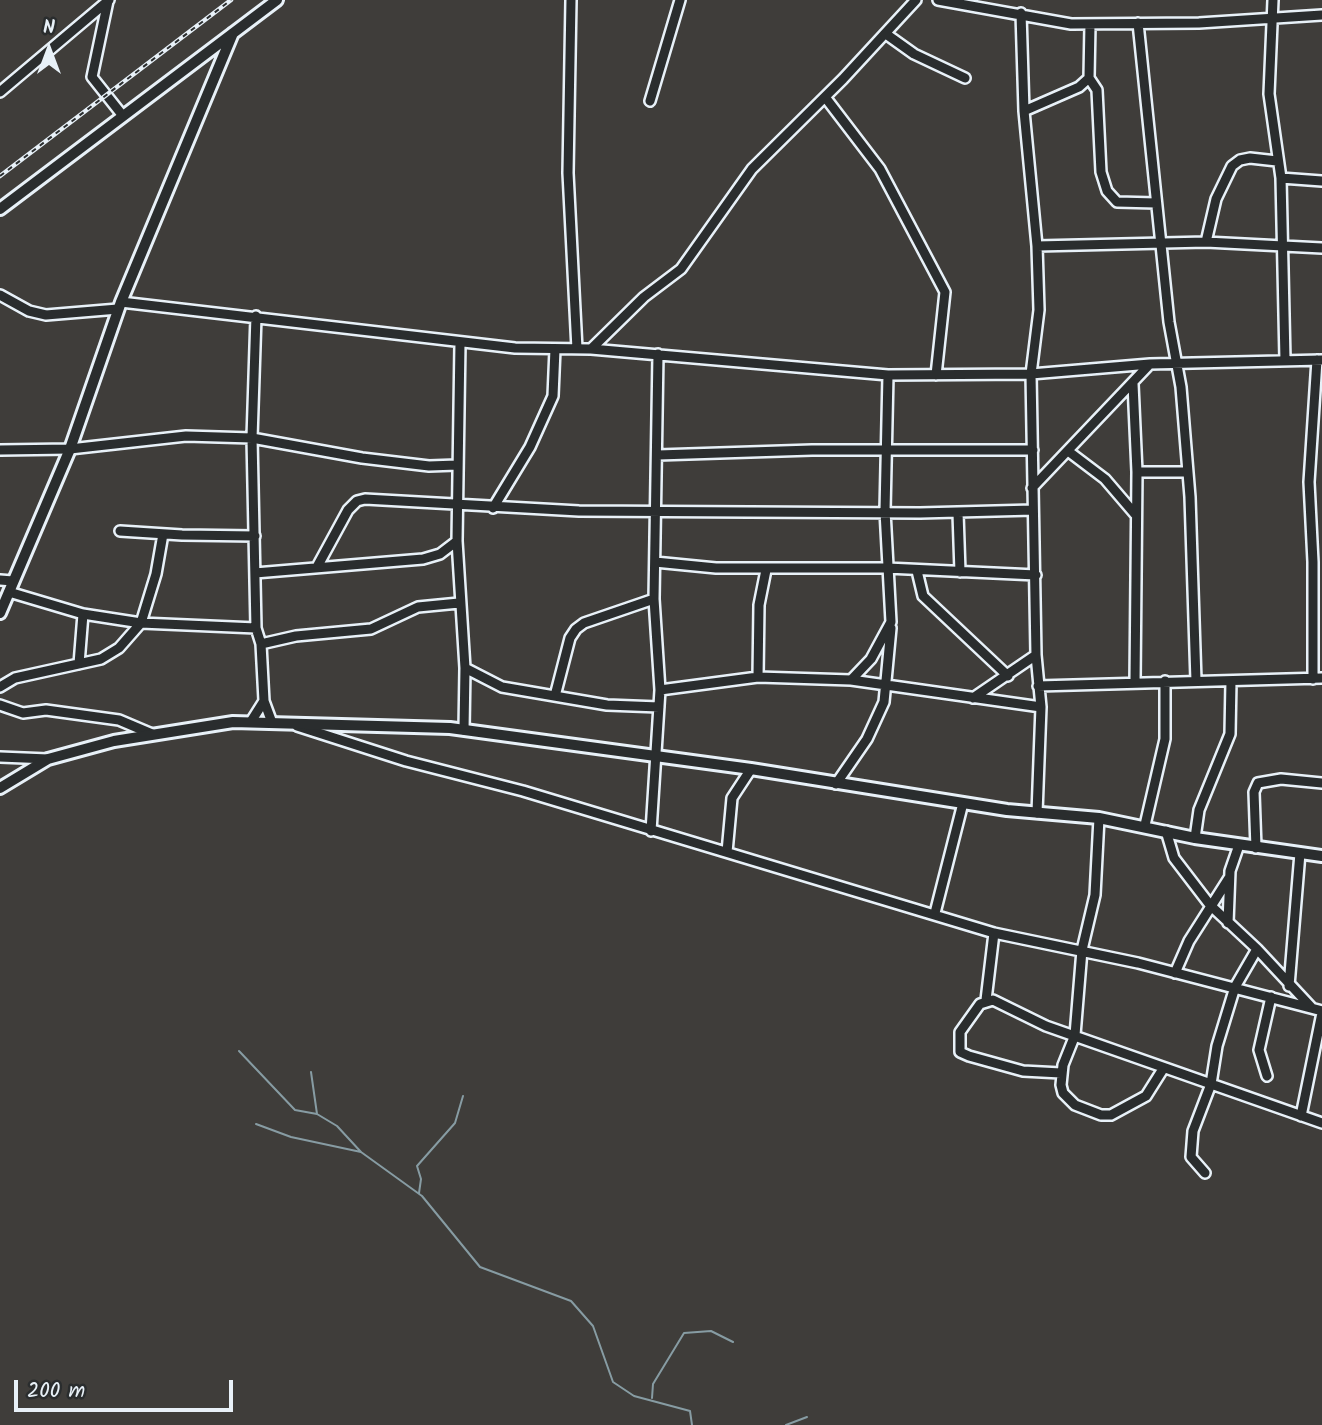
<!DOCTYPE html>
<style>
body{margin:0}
#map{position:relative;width:1322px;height:1425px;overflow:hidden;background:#3f3d3a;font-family:Kalam,sans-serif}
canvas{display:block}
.north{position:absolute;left:14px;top:14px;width:70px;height:70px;-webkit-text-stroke:5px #2a2d2e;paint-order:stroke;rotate:0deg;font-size:19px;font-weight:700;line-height:28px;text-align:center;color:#e8f1f8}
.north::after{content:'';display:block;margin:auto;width:24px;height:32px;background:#e8f1f8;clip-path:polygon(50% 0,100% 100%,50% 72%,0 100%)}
.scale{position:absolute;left:14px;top:1380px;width:219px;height:32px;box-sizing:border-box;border:4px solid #e8f1f8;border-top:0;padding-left:9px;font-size:21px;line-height:24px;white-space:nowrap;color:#e8f1f8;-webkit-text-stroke:5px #2a2d2e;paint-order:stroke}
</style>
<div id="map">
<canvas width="1322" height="1425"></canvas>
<div class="north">N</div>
<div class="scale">200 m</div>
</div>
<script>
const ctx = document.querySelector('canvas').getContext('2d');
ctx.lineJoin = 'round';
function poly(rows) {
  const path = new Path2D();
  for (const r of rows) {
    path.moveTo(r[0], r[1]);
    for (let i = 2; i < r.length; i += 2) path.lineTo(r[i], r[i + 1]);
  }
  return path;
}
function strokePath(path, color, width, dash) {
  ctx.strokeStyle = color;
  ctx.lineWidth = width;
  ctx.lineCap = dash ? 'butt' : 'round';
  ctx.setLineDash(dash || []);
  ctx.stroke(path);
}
strokePath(poly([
 [239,1051,295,1110,317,1114,337,1126,361,1152],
 [311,1072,317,1114],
 [256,1124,291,1137,361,1152,422,1196,480,1267,571,1301,593,1326,613,1382,634,1396,690,1411,692,1425],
 [419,1193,421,1179,417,1166,455,1123,463,1096],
 [652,1398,653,1384,684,1333,711,1331,733,1342],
 [786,1425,807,1417]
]), '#879ca3', 2);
const minor = poly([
 [571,0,568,173,577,349],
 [938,0,1071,24,1199,23,1322,15],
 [1273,0,1269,94,1281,178,1285,360],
 [108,1,92,77,123,116],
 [1021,13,1024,111,1037,246,1039,310,1031,374,1036,655,1041,707,1037,813],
 [1138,23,1169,322,1181,387,1190,497,1196,681],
 [886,34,914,54,965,78],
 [1089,78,1097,90,1101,172,1107,191,1117,202,1156,203],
 [0,92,109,0],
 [825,97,880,169,945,292,936,375],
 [650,101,680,0],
 [1024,111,1079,87,1089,78,1090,24],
 [1281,178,1322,181],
 [1206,242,1216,199,1232,166,1240,160,1250,158,1277,161],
 [1037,246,1206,242,1322,248],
 [0,295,29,311,46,315,118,309],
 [121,302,515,348,591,349,888,375,1031,374,1150,364,1322,360],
 [256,316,252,438,256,628,261,644,264,701,271,720],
 [460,343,457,541,465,668,464,730],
 [591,349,644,297,681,269,752,169,843,79,916,0],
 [1133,384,1137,472,1135,682],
 [0,450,70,449,186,436,252,438,362,458,429,466,457,465],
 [1068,451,1105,479,1135,514],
 [658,455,812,450,1033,450],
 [1137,472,1187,472],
 [1032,488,1150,364],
 [493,508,530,447,553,396,555,349],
 [958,513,960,572],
 [120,531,182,535,255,536],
 [655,562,716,568,887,568,1036,575],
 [317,567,348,510,357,501,365,499,579,511,920,513,1033,510],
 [917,571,923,596,1008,676],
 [255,573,423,559,440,554,457,541],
 [0,580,13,581],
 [9,592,83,614,141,623,256,628],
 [261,644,296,636,371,629,418,607,459,603],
 [79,664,83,614],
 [465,668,502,687,607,705,659,707],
 [758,677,759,605,766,570],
 [1313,679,1313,562,1309,482,1317,360],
 [851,680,1041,707],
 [1038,686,1322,678],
 [0,687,15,678,101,659,119,648,141,623,156,574,163,534],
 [660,690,758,677,851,680,871,659,891,622,885,511,888,375],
 [555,696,570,638,576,629,584,623,654,599],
 [973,698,1036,655],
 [0,705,23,713,46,710,119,720,152,734],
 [252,720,264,701],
 [297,726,406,761,523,791,994,933,1138,963,1322,1011],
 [0,757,48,759],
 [836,784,867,739,884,702,891,628],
 [1099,818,1095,895,1082,950,1075,1035,1063,1065,1061,1085,1063,1093,1075,1105,1101,1115,1111,1115,1146,1096,1163,1069],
 [1145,825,1165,739,1165,681],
 [651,831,660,690,654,599,658,354],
 [1166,831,1174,858,1210,905,1257,949,1312,1008],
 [1195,838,1199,810,1230,734,1231,681],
 [1256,848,1254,792,1258,783,1281,779,1322,783],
 [727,852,732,798,751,769],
 [935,913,963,803],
 [1228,923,1230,871,1239,845],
 [1175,973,1189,941,1229,878],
 [1289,986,1300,853],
 [986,1000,994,933],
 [1061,1073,1023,1071,969,1056,960,1052,960,1032,980,1004,993,1000,1046,1026,1322,1123],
 [1267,1076,1259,1050,1271,997],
 [1301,1116,1322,1013],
 [1205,1173,1191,1157,1193,1131,1211,1084,1217,1046,1235,987,1257,949]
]);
const tertiary = poly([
 [0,209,277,0],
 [0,613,70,449,121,302,233,33],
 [0,788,48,759,114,741,233,722,450,728,751,769,1007,810,1099,818,1195,838,1322,856]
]);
strokePath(minor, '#e8f1f8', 14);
strokePath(tertiary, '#e8f1f8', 16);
strokePath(minor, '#2a2d2e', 9);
strokePath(tertiary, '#2a2d2e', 10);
const rail = poly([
 [0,176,231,0]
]);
strokePath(rail, '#e8f1f8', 4.5);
strokePath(rail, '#2a2d2e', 2, [5]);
</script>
